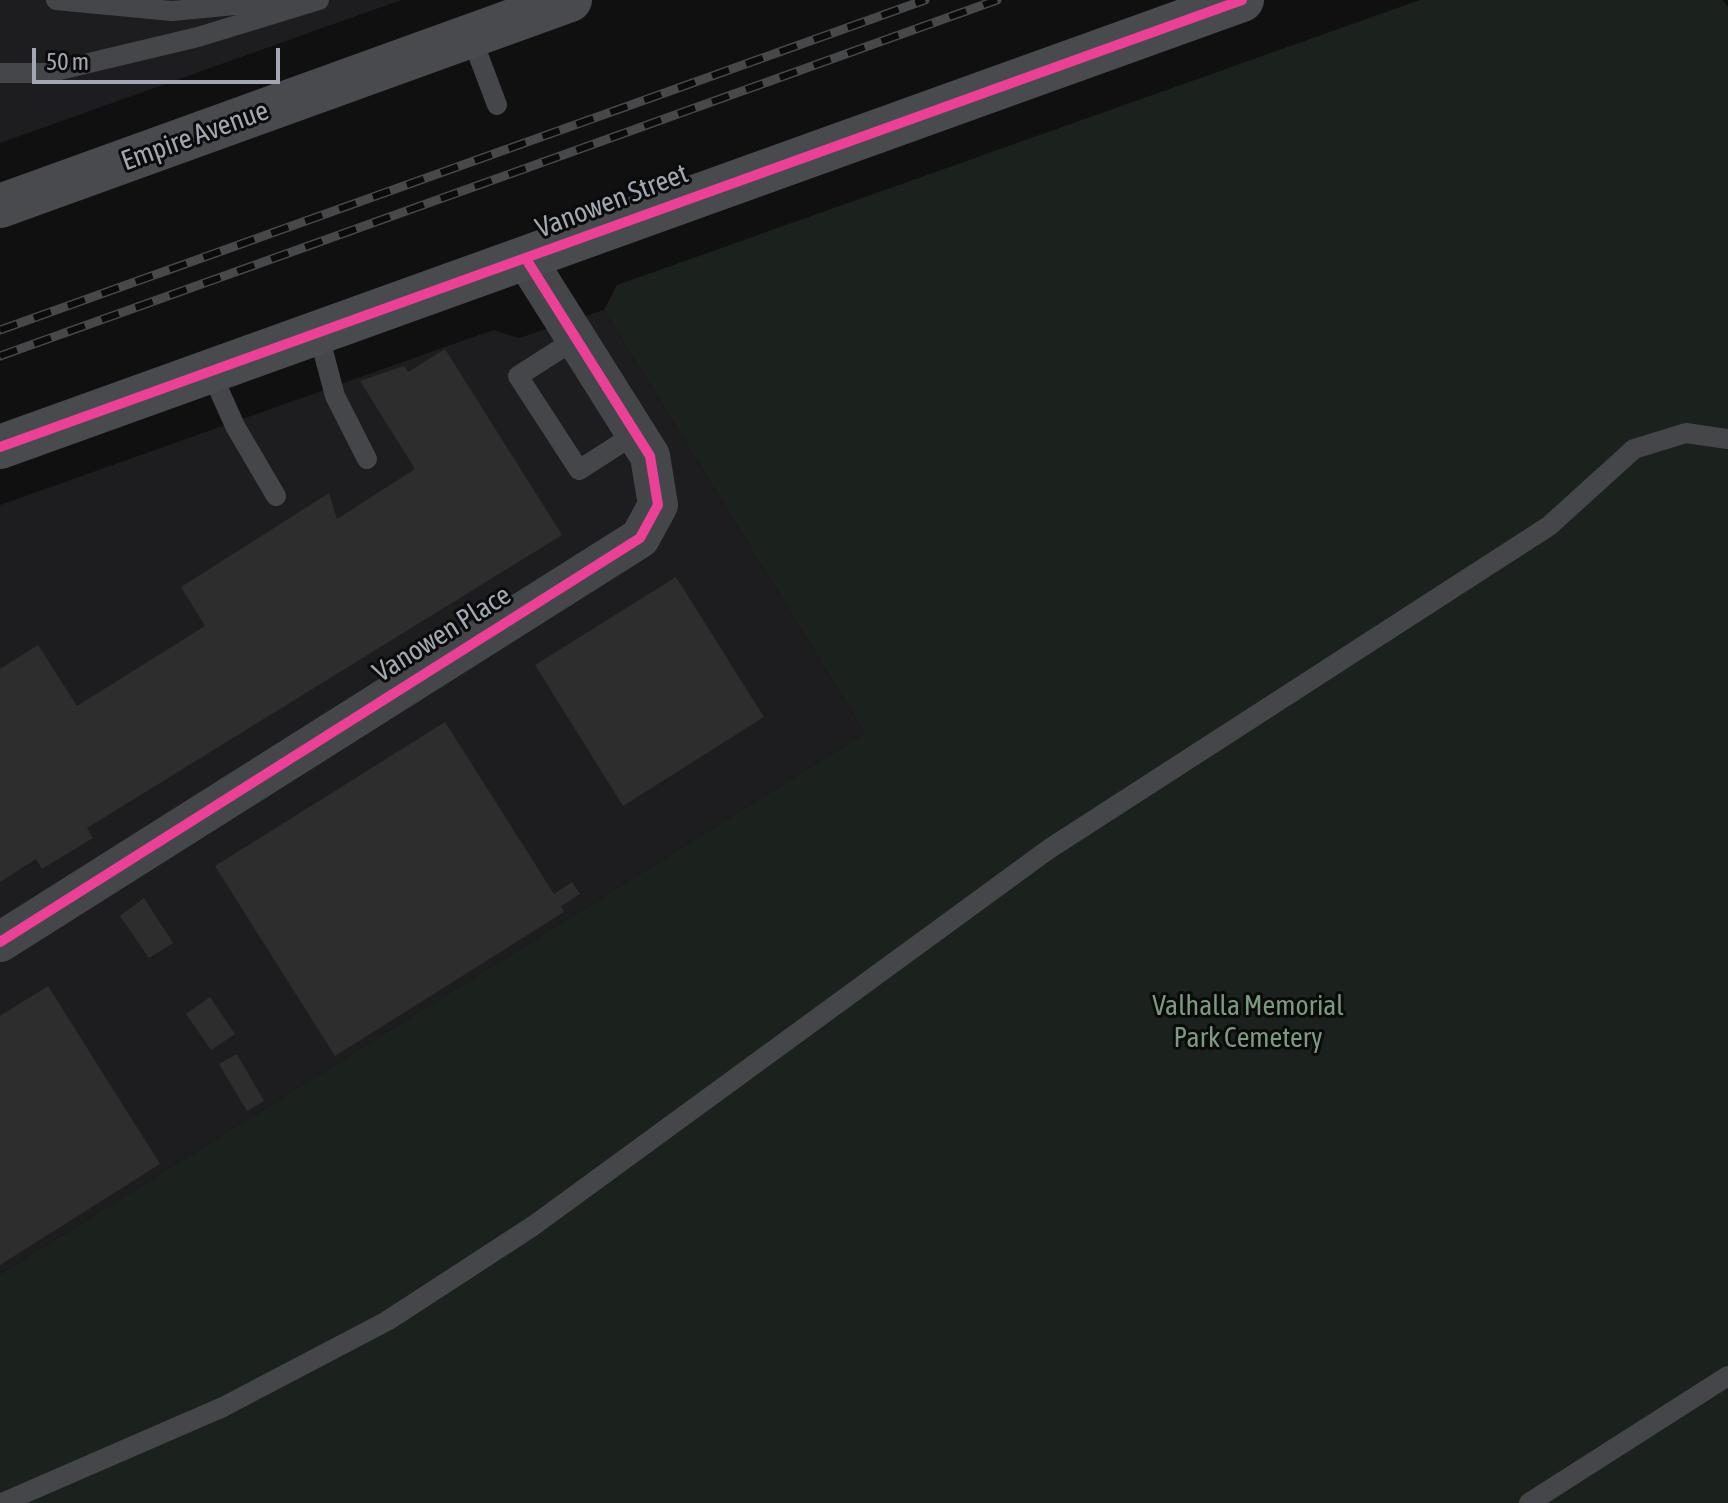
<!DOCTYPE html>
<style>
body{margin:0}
#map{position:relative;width:1728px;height:1503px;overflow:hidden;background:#101011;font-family:"Asap Condensed",sans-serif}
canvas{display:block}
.scale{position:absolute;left:32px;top:48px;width:248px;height:36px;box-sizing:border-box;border:4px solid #a3a7b1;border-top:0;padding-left:10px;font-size:24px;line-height:28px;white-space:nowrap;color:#a3a7b1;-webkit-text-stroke:6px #0b0b0c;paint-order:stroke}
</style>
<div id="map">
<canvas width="1728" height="1503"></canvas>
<div class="scale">50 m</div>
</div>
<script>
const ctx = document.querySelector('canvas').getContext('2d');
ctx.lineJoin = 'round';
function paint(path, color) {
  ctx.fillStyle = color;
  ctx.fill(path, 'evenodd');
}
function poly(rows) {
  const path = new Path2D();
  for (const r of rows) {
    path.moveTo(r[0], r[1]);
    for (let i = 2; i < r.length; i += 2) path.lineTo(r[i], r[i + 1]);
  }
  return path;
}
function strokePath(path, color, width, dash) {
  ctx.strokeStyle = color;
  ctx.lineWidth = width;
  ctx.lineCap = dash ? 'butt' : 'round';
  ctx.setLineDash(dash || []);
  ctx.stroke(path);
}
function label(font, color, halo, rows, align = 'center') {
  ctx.font = font + ' "Asap Condensed",sans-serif';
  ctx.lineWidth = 6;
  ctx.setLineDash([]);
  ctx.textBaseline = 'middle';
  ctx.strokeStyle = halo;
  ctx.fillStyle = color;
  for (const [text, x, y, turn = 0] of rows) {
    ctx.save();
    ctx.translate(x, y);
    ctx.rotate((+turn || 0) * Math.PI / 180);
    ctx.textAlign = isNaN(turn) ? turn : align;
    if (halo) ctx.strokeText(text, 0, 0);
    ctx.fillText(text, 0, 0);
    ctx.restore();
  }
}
paint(poly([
 [0,0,401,0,0,143],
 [604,310,865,733,0,1274,0,505,493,330,519,338]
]), '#1d1d1f');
paint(poly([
 [1420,0,1723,0,1728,7,1728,1503,0,1503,0,1274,865,733,604,310,617,285]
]), '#1b211c');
paint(poly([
 [445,349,562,535,87,828,93,838,42,869,36,859,0,882,0,669,38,645,77,706,205,626,181,587,329,493,337,519,415,469,360,381,404,366,408,372],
 [676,577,764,717,623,806,535,665],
 [445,722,554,894,572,882,580,894,561,906,564,912,335,1056,215,866],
 [144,898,173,943,149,958,120,916],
 [48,986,160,1164,0,1265,0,1016],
 [210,997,235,1034,211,1050,186,1014],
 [237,1054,264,1101,247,1111,219,1064]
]), '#2d2d2e');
strokePath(poly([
 [56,0,172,11,287,0],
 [471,36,497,105],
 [0,73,47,73,198,37,319,0],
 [318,332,335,396,367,459],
 [576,339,518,376,579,470,635,434],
 [210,370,235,426,276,496],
 [2,1503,223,1407,387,1321,533,1226,1049,849,1549,526,1634,449,1686,433,1728,439],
 [1529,1503,1728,1376]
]), '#45464a', 20);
strokePath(poly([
 [0,942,640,538,658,505,650,456,526,259]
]), '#45464a', 40);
strokePath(poly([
 [0,206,570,0],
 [0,447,1242,0]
]), '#494a4e', 44);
const rail = poly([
 [0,330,925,0],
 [0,356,997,0]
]);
strokePath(rail, '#47484a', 9);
strokePath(rail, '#0b0b0c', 6, [18]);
strokePath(poly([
 [0,447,1242,0],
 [0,942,640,538,658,505,650,456,526,259]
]), '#ea4096', 10);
label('28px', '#a3a7b1', '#0b0b0c', [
 ["Empire Avenue",195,136,-20],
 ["Vanowen Street",612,201,-21],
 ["Vanowen Place",442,634,-32]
]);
label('28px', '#7c9a7f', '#0b0b0c', [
 ["Valhalla Memorial",1248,1006],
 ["Park Cemetery",1248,1038]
]);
</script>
